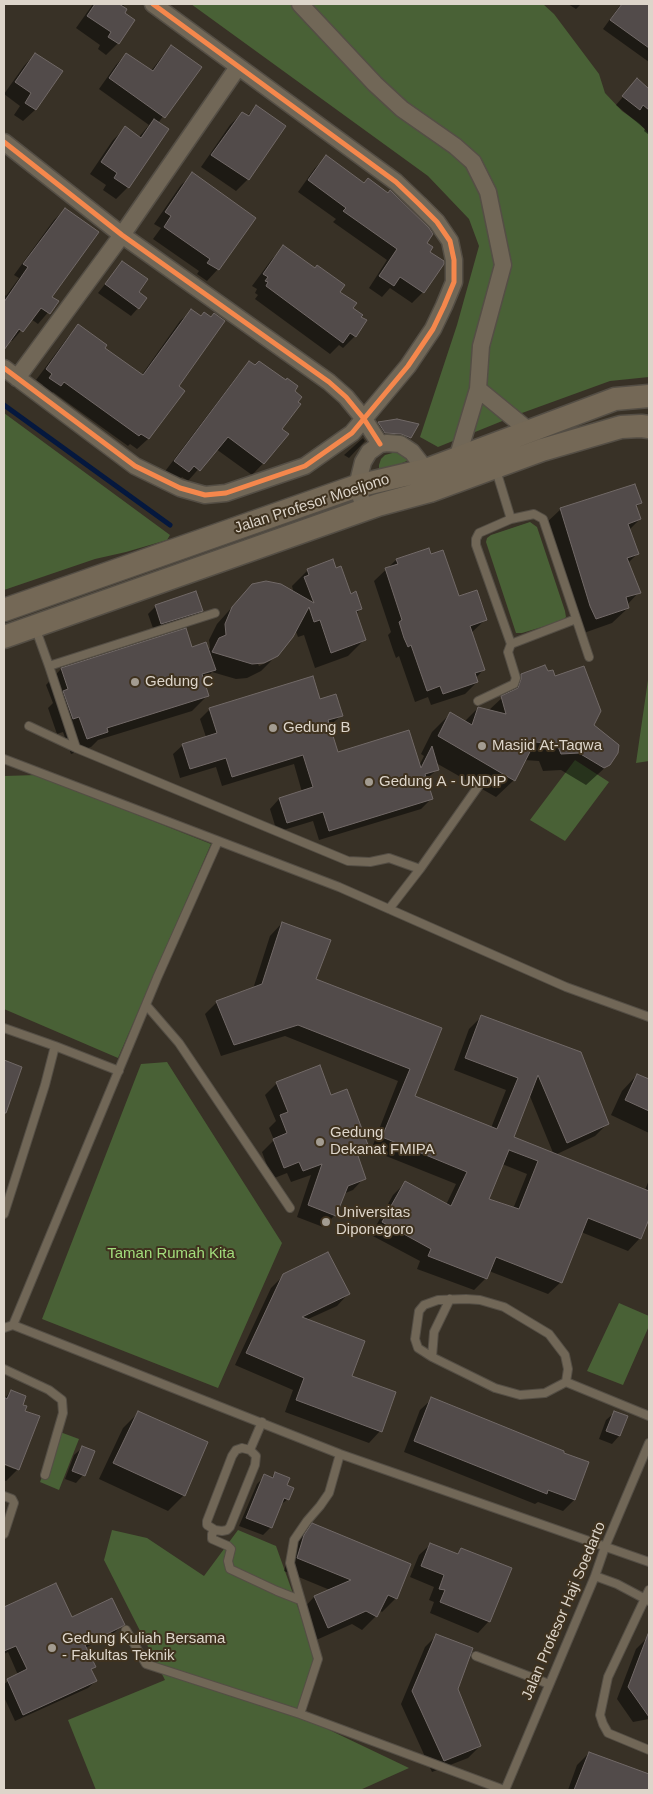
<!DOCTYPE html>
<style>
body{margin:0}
#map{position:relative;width:653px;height:1794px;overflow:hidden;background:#383126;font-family:Arial,sans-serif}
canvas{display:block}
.frame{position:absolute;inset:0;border:5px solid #ddd5ca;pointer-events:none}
</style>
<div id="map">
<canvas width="653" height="1794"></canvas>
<div class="frame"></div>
</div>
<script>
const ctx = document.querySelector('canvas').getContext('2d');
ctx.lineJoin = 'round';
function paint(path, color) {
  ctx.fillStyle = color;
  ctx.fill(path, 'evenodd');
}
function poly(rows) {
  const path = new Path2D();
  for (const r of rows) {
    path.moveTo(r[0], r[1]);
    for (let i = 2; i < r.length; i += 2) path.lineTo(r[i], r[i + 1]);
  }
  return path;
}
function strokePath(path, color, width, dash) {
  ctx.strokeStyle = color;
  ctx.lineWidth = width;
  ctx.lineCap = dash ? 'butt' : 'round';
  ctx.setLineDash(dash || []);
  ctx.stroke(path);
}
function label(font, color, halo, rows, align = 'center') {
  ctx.font = font + ' Arial,sans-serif';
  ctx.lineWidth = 4;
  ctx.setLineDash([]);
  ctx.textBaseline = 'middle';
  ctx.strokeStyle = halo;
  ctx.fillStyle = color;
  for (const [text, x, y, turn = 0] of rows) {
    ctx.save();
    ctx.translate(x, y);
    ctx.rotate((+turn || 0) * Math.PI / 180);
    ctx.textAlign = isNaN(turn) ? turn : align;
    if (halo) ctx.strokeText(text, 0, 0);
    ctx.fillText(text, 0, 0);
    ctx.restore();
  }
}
paint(poly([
 [191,4,543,4,554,14,599,74,605,93,622,111,639,123,649,134,649,377,610,381,522,413,438,447,420,437,457,325,479,246,469,219,428,176],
 [4,413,170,535,167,540,126,552,95,559,4,590],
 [396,452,401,453,409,460,379,473,379,465,381,459,385,455],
 [530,522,537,527,565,611,566,617,562,621,522,633,516,633,486,542,487,538,491,535],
 [649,673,649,761,636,763],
 [575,760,609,782,565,841,530,820],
 [37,775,211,844,118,1058,4,1009,4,776],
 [167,1062,282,1243,218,1388,42,1319,141,1064],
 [619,1303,649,1316,649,1326,623,1385,587,1371],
 [60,1432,79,1439,59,1490,40,1482],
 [112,1530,147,1538,204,1576,238,1530,276,1546,316,1658,298,1715,409,1768,360,1790,96,1790,68,1720,165,1680,104,1560]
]), '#496136');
paint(poly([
 [93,4,125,4,122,8,118,43,106,55,98,49,100,45,76,28],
 [568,4,581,4,576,9],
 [621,4,649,4,649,62,603,29],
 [171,47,200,67,158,123,128,187,116,199,103,190,106,185,90,174,113,140,125,128,139,137,149,125,99,89,116,65,126,54,151,71,161,58],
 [35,54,61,72,35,110,23,121,14,115,20,106,4,94,24,66],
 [634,84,649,97,649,135,644,131,645,129,616,105],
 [256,107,284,126,248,179,236,191,201,167,230,125,242,113,247,116],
 [326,157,429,252,423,292,412,303,390,288,382,297,369,288,387,260,333,222,336,219,298,192,315,168],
 [193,174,254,218,218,269,207,281,197,274,199,271,153,239,161,228,154,224,181,185],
 [65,209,50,297,57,302,38,324,31,319,12,341,9,340,4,345,4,294,6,296,19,278,14,275,54,220],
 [284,247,314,269,338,292,351,309,355,336,343,348,339,345,330,354,255,299,258,295,255,293,257,289,252,286,272,259],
 [122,263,138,308,131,316,98,293],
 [191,311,177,386,184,391,148,439,137,449,130,444,128,446,53,392,50,396,40,389,43,385,36,380,68,337,79,326,103,348,141,376,180,321],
 [250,363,293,392,281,430,287,434,277,449,252,475,216,449,188,481,182,477,176,483,163,474,238,375],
 [397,420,410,437,402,445,371,431,379,424],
 [363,438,365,441,349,458,344,455],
 [640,503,636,507,640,519,629,530,638,553,628,563,639,592,627,605,628,608,612,623,581,634,545,524,561,509],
 [428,550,458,598,485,620,471,633,483,670,476,678,477,682,465,694,431,705,428,697,415,702,399,656,396,658,393,650,388,635,391,632,374,581,396,560],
 [336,569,350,595,361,608,356,614,364,640,348,656,315,668,304,635,298,637,295,629,274,658,274,656,258,664,259,666,272,660,261,671,247,678,236,679,212,672,203,682,208,695,192,711,98,740,91,747,71,754,63,732,57,734,48,708,53,703,46,685,61,669,185,630,192,649,207,651,210,648,209,640,217,624,252,585,291,591,293,590,292,586,308,570],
 [156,606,201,611,194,618,154,631,148,614],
 [547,673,554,678,592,726,609,764,586,785,561,770,543,771,539,761,524,760,514,780,496,797,436,763,438,769,425,780,431,799,421,809,319,840,313,821,277,832,270,809,279,799,302,792,294,764,222,786,216,767,180,778,173,754,183,745,206,737,200,719,210,709,319,700,342,715,329,726,338,754,419,766,424,756,421,754,432,732,450,714,464,722,478,708,488,711,504,696,504,693,521,675],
 [282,923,315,980,441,1029,414,1097,491,1128,506,1090,454,1070,469,1029,482,1016,607,1124,595,1136,555,1155,645,1190,649,1180,649,1216,640,1238,628,1251,581,1232,561,1282,548,1294,489,1271,486,1278,474,1290,417,1269,420,1261,371,1235,393,1195,405,1183,446,1205,456,1184,371,1150,398,1081,285,1036,221,1056,205,1014,217,1002,253,989,270,936],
 [529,1094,554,1155,512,1138],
 [502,1164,527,1174,513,1209,487,1199],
 [4,1061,20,1067,4,1115],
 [637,1075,649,1080,649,1133,611,1115,622,1091],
 [277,1083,330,1096,367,1144,356,1155,364,1178,353,1190,343,1194,335,1215,323,1227,297,1217,311,1175,291,1182,287,1173,272,1179,262,1152,274,1140,269,1128,276,1121,265,1095],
 [284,1275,348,1294,337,1306,306,1320,350,1377,380,1431,369,1443,285,1412,293,1390,235,1365,271,1288],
 [11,1391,22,1405,18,1469,6,1481,4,1480,4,1465,14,1469,14,1467,4,1463,4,1399],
 [432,1399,574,1500,563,1511,538,1502,535,1504,404,1452,420,1410],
 [138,1413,184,1495,168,1511,99,1479,123,1428],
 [614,1413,619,1436,612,1444,599,1439,606,1420],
 [82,1448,83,1475,76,1483,65,1479,74,1455],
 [275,1474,286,1485,288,1499,279,1506,270,1528,263,1535,239,1526,257,1484,265,1476,271,1478],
 [313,1525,396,1598,382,1612,379,1610,376,1616,362,1630,352,1624,314,1641,301,1611,314,1597,330,1590,284,1571,291,1550,299,1539],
 [431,1544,456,1555,461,1550,489,1621,478,1633,430,1613,434,1602,429,1600,434,1587,410,1577,419,1555],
 [55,1585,71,1619,123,1624,115,1632,85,1648,94,1667,91,1670,96,1681,88,1688,15,1721,4,1697,4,1684,18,1675,8,1652,4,1654,4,1608],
 [437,1635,480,1746,468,1758,432,1772,401,1704,425,1647],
 [648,1637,649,1637,649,1719,633,1722,617,1699,636,1649],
 [589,1753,649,1777,649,1790,568,1790,577,1765]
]), '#0007');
strokePath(poly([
 [4,405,170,525]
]), '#05183e', 5);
const building = poly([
 [95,4,119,4,127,9,125,13,135,20,119,44,108,37,111,32,87,16,95,4],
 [622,4,649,4,649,48,610,20,622,4],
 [171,45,202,67,165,118,109,78,126,53,153,71,171,45],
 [35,53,63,71,36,110,25,103,31,93,15,82,35,53],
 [637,78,649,89,649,110,643,105,640,110,622,96,637,78],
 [256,105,286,126,249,180,211,155,242,112,249,116,256,105],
 [154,119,169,129,129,188,114,178,117,173,101,162,125,126,141,138,154,119],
 [326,155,364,183,368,178,388,193,390,190,429,228,433,234,427,243,433,247,430,252,444,261,444,264,424,293,400,277,394,286,379,276,397,249,343,211,346,208,308,180,326,155],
 [192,172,256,218,219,270,207,263,210,259,164,227,171,216,165,212,192,172],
 [65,208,99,232,52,297,59,301,50,314,41,308,23,332,19,329,4,350,4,302,28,267,23,264,65,208],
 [283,245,315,268,317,265,345,285,340,292,357,303,353,308,363,315,361,317,367,320,356,337,350,333,343,343,266,286,268,282,265,281,268,277,263,274,283,245],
 [122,261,148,279,139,292,147,298,139,309,105,284,122,261],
 [191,309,201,316,204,312,211,317,214,313,225,321,179,386,185,391,149,439,141,434,139,436,64,382,61,386,49,378,52,374,46,369,78,324,107,345,105,348,143,375,191,309],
 [249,361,255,365,259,361,286,380,287,378,298,386,295,391,302,397,298,402,301,404,282,429,289,434,264,464,228,437,200,471,194,466,189,472,174,461,249,361],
 [397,419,419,424,411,438,401,434,385,433,378,422,397,419],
 [635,484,642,503,636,505,641,519,628,524,639,554,627,558,641,593,626,597,629,608,596,619,590,606,560,508,635,484],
 [429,548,431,554,443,550,459,596,477,590,487,620,470,626,485,670,475,673,478,682,443,694,440,686,427,691,411,645,408,647,404,638,399,622,402,620,385,568,398,564,396,559,429,548],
 [333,559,336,568,341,566,351,594,356,591,362,609,356,611,366,640,331,653,320,620,314,622,309,607,293,637,278,656,264,663,252,664,212,652,219,638,226,635,225,624,232,607,252,584,266,581,281,584,314,603,304,577,309,575,307,569,333,559],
 [196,591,203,611,161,624,155,605,196,591],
 [186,628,192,647,206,642,216,670,202,674,209,696,107,728,108,732,87,739,79,717,73,719,63,691,68,689,61,668,186,628],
 [545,665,548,671,553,670,555,676,584,666,601,711,594,725,619,745,618,753,610,765,604,768,579,753,561,754,557,744,535,742,515,781,438,736,450,712,472,725,478,707,506,714,501,696,518,688,521,679,521,674,545,665],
 [313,676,320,699,336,694,343,716,328,720,338,752,409,730,421,768,432,746,439,770,425,774,433,799,329,831,323,812,287,823,279,798,313,787,303,755,232,777,226,758,190,769,182,744,217,733,209,708,313,676],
 [282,922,331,940,316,979,442,1028,415,1096,497,1129,518,1078,465,1058,481,1015,581,1052,609,1124,567,1143,538,1075,514,1137,649,1191,649,1219,641,1239,588,1218,562,1283,496,1257,487,1279,428,1256,431,1249,382,1222,405,1181,451,1206,467,1172,382,1137,410,1069,298,1025,234,1045,216,1001,262,984,282,922],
 [509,1150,538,1161,519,1209,489,1199,509,1150],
 [4,1060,22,1067,6,1113,4,1113,4,1060],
 [320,1065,331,1095,347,1089,368,1145,356,1150,366,1179,348,1186,336,1216,308,1205,322,1164,303,1171,299,1162,284,1168,273,1139,287,1133,280,1115,288,1112,276,1082,320,1065],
 [637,1074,649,1079,649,1111,625,1100,637,1074],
 [328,1252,350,1294,302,1317,365,1341,352,1376,396,1392,382,1432,296,1400,304,1378,246,1353,283,1274,328,1252],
 [11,1390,26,1396,23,1405,27,1406,25,1411,40,1416,19,1470,4,1464,4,1397,7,1399,11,1390],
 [431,1397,564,1451,564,1453,589,1462,575,1500,548,1490,547,1494,414,1441,431,1397],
 [138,1411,208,1442,185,1496,113,1463,138,1411],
 [614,1411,628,1416,620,1436,606,1431,614,1411],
 [82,1446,95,1451,85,1476,72,1471,82,1446],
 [275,1472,290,1478,287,1485,294,1488,289,1500,284,1498,272,1528,246,1518,264,1474,273,1478,275,1472],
 [312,1523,411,1564,397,1599,388,1595,377,1617,366,1611,328,1628,314,1596,351,1580,297,1558,304,1535,312,1523],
 [430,1543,458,1554,461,1548,512,1568,490,1622,440,1602,445,1590,439,1589,444,1575,421,1566,430,1543],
 [56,1583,72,1617,112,1598,125,1625,85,1645,96,1667,91,1669,97,1681,23,1715,7,1679,27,1669,16,1646,4,1651,4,1607,56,1583],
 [436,1634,473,1648,458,1689,481,1746,444,1761,412,1691,436,1634],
 [648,1634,649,1634,649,1717,628,1687,648,1634],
 [589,1752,649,1774,649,1790,574,1790,589,1752]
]);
paint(building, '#524b4a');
strokePath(building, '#716967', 1);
const lane = poly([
 [496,470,511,519,534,514,543,519,589,657],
 [35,627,49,666],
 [511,644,476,545,476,539,479,533,511,519],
 [478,701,514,684,516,678,508,652,511,644,576,619],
 [29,726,76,748,348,861,370,862,389,858,420,869],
 [76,748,49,666,215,613],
 [4,759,339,887,566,987,649,1017],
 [389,909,420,869,482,781],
 [147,1006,179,1043,290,1208],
 [4,1028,55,1046,45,1085,4,1214],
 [55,1046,119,1071],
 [450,1299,434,1332,432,1357,495,1388,520,1395,545,1393,566,1382,649,1416],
 [13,1325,157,978,218,841],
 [4,1328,13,1325,340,1454,649,1562],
 [432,1357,418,1348,415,1339,419,1311,424,1305,438,1300,466,1299,480,1300,504,1307,549,1334,565,1355,568,1369,566,1382],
 [4,1369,49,1390,62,1400,63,1413,45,1475],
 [242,1448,250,1450,256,1456,255,1465,230,1527,227,1530,222,1531,215,1530,207,1525,207,1521,232,1456,236,1450,242,1448],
 [250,1450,262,1422],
 [340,1454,329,1493,320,1506,307,1521,294,1540,290,1563,318,1659,300,1714,504,1790],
 [4,1496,12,1499,14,1503,4,1534],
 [215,1530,212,1534,212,1539,228,1546,231,1549,228,1561,230,1569,277,1591,300,1600],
 [595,1576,617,1584,649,1601],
 [649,1590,608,1677,600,1715,603,1724,608,1733,649,1750],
 [126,1630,146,1664,300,1714],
 [476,1656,549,1684],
 [505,1790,595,1576,605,1547,649,1443]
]);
const street = poly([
 [300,4,375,84,402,109,455,146,473,162,488,192,503,265,481,346,478,389,457,459],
 [4,142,122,235,329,382,346,397,364,419,380,444],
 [4,368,135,466,180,488,205,495,226,493,305,466,352,433,408,366,433,329,444,306,454,282,454,260,450,241,437,222,419,204,396,182,153,4],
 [17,378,122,235,238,67],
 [478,389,528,430],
 [365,510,357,486,363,462,369,452,380,444,387,443,400,444,412,452,426,470,428,479]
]);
const secondary = poly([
 [4,610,357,486,426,470,615,399,649,396],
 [4,637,378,505,430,491,542,450,621,427,641,426,649,427]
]);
strokePath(lane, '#544e45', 10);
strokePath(street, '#544e45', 19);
strokePath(secondary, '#544e45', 25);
strokePath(lane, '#716757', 8);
strokePath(street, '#716757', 16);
strokePath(secondary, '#746856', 22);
strokePath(poly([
 [4,142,122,235,329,382,346,397,364,419,380,444],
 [4,368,135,466,180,488,205,495,226,493,305,466,352,433,408,366,433,329,444,306,454,282,454,260,450,241,437,222,419,204,396,182,153,4]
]), '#f5874c', 5);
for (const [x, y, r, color] of [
 [135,682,5,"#a39c91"],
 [273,728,5,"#a39c91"],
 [482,746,5,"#a39c91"],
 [369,782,5,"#a39c91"],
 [320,1142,5,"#a39c91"],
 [326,1222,5,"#a39c91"],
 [52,1648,5,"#a39c91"]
]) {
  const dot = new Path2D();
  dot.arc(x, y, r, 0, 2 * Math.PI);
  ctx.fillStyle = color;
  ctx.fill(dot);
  strokePath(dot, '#3f321f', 2);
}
label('15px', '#ddd5ca', '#3f321f', [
 ["Jalan Profesor Moeljono",312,504,-18],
 ["Jalan Profesor Haji Soedarto",564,1611,-67]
]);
label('15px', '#ddd5ca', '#3f321f', [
 ["Gedung C",145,682],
 ["Gedung B",283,728],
 ["Masjid At-Taqwa",492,746],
 ["Gedung A - UNDIP",379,782],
 ["Gedung",330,1133],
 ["Dekanat FMIPA",330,1150],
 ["Universitas",336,1213],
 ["Diponegoro",336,1230],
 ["Gedung Kuliah Bersama",62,1639],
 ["- Fakultas Teknik",62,1656]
], 'left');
label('15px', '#a3dd7c', '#3f321f', [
 ["Taman Rumah Kita",171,1254]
]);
</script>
